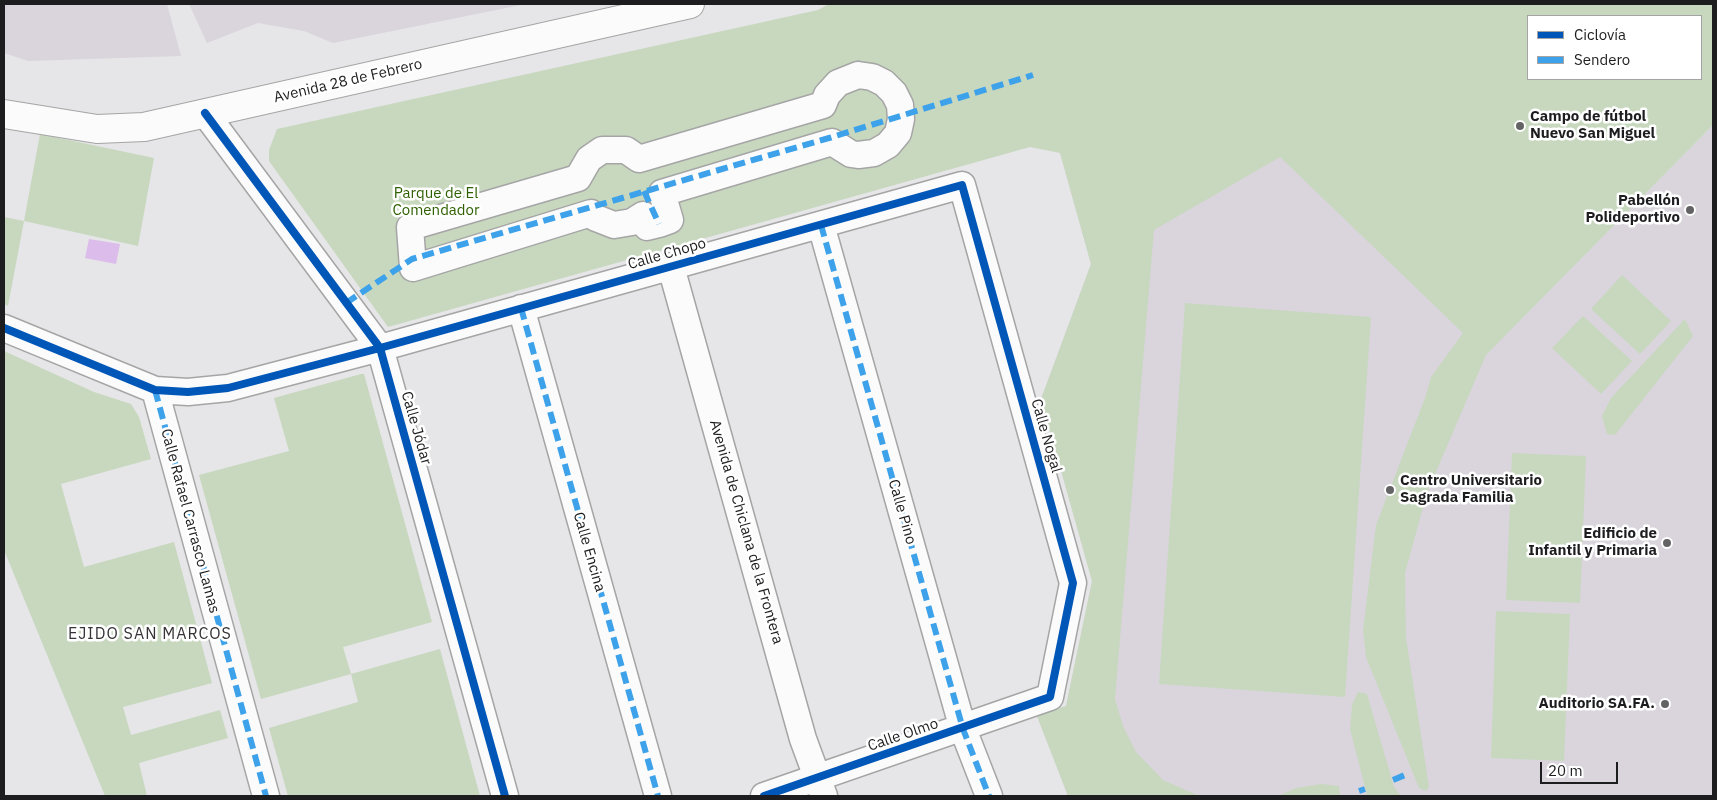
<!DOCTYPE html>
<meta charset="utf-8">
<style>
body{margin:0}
#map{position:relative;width:1717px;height:800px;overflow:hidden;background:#e6e5e7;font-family:"IBM Plex Sans",sans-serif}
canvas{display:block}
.frame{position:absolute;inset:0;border:5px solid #1d1c1e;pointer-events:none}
.legend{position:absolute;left:1527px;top:15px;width:175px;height:65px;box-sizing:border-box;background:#fff;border:1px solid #a5a4a5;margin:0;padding:6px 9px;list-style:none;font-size:15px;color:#1d1c1e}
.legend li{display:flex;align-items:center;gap:10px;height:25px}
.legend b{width:25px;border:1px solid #a5a4a5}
.scale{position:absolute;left:1540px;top:762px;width:78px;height:22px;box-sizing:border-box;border:2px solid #1d1c1e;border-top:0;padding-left:6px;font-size:15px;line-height:18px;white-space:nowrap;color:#1d1c1e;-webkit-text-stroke:4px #fff;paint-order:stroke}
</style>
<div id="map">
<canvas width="1717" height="800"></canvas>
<div class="frame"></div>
<ul class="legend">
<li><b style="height:6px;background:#0057b8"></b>Ciclovía</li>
<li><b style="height:6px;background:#3da2ea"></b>Sendero</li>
</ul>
<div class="scale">20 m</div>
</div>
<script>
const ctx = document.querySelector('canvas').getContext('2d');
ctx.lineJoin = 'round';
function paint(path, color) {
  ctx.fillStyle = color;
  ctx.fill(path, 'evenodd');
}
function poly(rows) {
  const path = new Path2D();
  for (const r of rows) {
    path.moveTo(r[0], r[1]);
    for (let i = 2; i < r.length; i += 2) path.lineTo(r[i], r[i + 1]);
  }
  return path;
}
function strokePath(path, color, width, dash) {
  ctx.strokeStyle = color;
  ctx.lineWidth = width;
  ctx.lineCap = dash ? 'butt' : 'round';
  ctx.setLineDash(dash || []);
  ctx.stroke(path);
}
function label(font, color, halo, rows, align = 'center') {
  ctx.font = font + ' "IBM Plex Sans",sans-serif';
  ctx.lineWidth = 5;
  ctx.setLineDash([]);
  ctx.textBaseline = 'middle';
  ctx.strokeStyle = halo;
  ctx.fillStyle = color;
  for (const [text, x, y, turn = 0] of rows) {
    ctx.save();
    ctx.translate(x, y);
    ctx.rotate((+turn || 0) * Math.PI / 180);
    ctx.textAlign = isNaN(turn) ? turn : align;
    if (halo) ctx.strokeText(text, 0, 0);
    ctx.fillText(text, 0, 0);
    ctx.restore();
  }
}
paint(poly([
 [4,4,167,4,181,56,28,61,4,53],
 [189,4,526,4,333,43,304,31,258,23,207,43],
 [1713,125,1713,796,1068,796,1037,716,1066,706,1092,581,1041,399,1091,264,1060,153,1280,156,1486,354]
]), '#dad5dc');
paint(poly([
 [829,4,1713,4,1713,125,1486,355,1427,493,1405,573,1406,638,1429,787,1426,791,1419,788,1366,657,1363,630,1376,525,1425,398,1431,377,1463,333,1280,157,1154,230,1115,699,1123,726,1136,752,1163,780,1199,796,1068,796,1037,716,1066,706,1092,581,1041,399,1091,264,1060,153,1030,147,388,327,269,161,269,150,277,129,818,10],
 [1528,16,1701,16,1701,79,1528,79],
 [40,134,154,158,138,246,24,221,8,306,4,304,4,217,24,221],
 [1622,275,1671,321,1640,354,1591,309],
 [1185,303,1371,317,1345,697,1159,684],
 [1583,316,1632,361,1601,394,1552,348],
 [1685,319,1693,336,1615,435,1607,434,1602,416,1611,398],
 [4,351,94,392,131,404,139,417,151,459,61,484,84,567,174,542,212,683,123,707,131,735,220,710,228,738,139,763,147,796,105,796,4,550],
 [361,374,364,374,432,622,343,647,351,674,440,649,480,796,288,796,269,728,358,702,351,674,261,699,199,475,289,451,274,398],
 [1512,453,1586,456,1580,603,1506,600],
 [1496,611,1570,614,1564,761,1491,758],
 [1358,692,1367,694,1394,787,1401,796,1365,796,1367,795,1350,729,1352,705],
 [1321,784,1339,786,1340,796,1278,796,1296,788]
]), '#c7d8bf');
paint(poly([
 [89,239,120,244,116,264,85,258]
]), '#dbbcea');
const street = poly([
 [858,75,872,77,884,83,894,93,900,105,901,119,898,133,888,145,874,153,858,155,851,154,832,142,662,193,670,220,659,224,647,227,643,215,632,222,614,225,596,218,591,213,413,268,410,227,578,178,589,159,602,150,626,150,639,159,823,105,827,95,838,83,858,75],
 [205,113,380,348,505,796],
 [821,225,963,729,989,796],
 [671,267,803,739,824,796],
 [521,308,658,796],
 [4,328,155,390,188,392,228,388,380,348,962,185,1073,583,1050,697,764,796],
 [155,390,266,796]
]);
const secondary = poly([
 [4,114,97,129,144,127,690,4]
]);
strokePath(street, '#a6a5a6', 29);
strokePath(secondary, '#a6a5a6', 30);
strokePath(street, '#fbfbfb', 26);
strokePath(secondary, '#fbfbfb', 28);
strokePath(poly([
 [644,191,659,224],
 [821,225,963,729,989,796],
 [346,303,412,259,829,138,1033,75],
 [521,308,658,796],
 [155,390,266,796],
 [1393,780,1405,775],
 [1359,791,1365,789]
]), '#3da2ea', 6, [12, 6]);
strokePath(poly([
 [205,113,380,348,505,796],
 [4,328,155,390,188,392,228,388,380,348,962,185,1073,583,1050,697,764,796]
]), '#0057b8', 8);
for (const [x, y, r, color] of [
 [1520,126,5,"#636264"],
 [1690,210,5,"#636264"],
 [1390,490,5,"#636264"],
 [1667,543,5,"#636264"],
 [1665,704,5,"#636264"]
]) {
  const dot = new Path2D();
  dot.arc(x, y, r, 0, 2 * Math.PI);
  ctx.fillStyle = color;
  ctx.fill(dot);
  strokePath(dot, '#fff', 2);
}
label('15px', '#1d1c1e', '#fff', [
 ["Avenida 28 de Febrero",348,81,-13],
 ["Calle Chopo",667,254,-16],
 ["Calle Jódar",416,428,74],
 ["Calle Nogal",1046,436,74],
 ["Calle Pino",902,512,74],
 ["Calle Rafael Carrasco Lamas",190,521,75],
 ["Avenida de Chiclana de la Frontera",746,532,74],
 ["Calle Encina",589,552,74],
 ["Calle Olmo",903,735,-19]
]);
label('bold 15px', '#1d1c1e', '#fff', [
 ["Campo de fútbol",1530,117,"left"],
 ["Nuevo San Miguel",1530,134,"left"],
 ["Pabellón",1680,201],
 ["Polideportivo",1680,218],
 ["Centro Universitario",1400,481,"left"],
 ["Sagrada Familia",1400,498,"left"],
 ["Edificio de",1657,534],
 ["Infantil y Primaria",1657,551],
 ["Auditorio SA.FA.",1655,704]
], 'right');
label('15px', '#2e6000', '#fff', [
 ["Parque de El",436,194],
 ["Comendador",436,211]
]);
ctx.letterSpacing = '1px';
label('16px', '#353336', '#fff', [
 ["EJIDO SAN MARCOS",150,634]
]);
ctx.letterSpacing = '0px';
</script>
